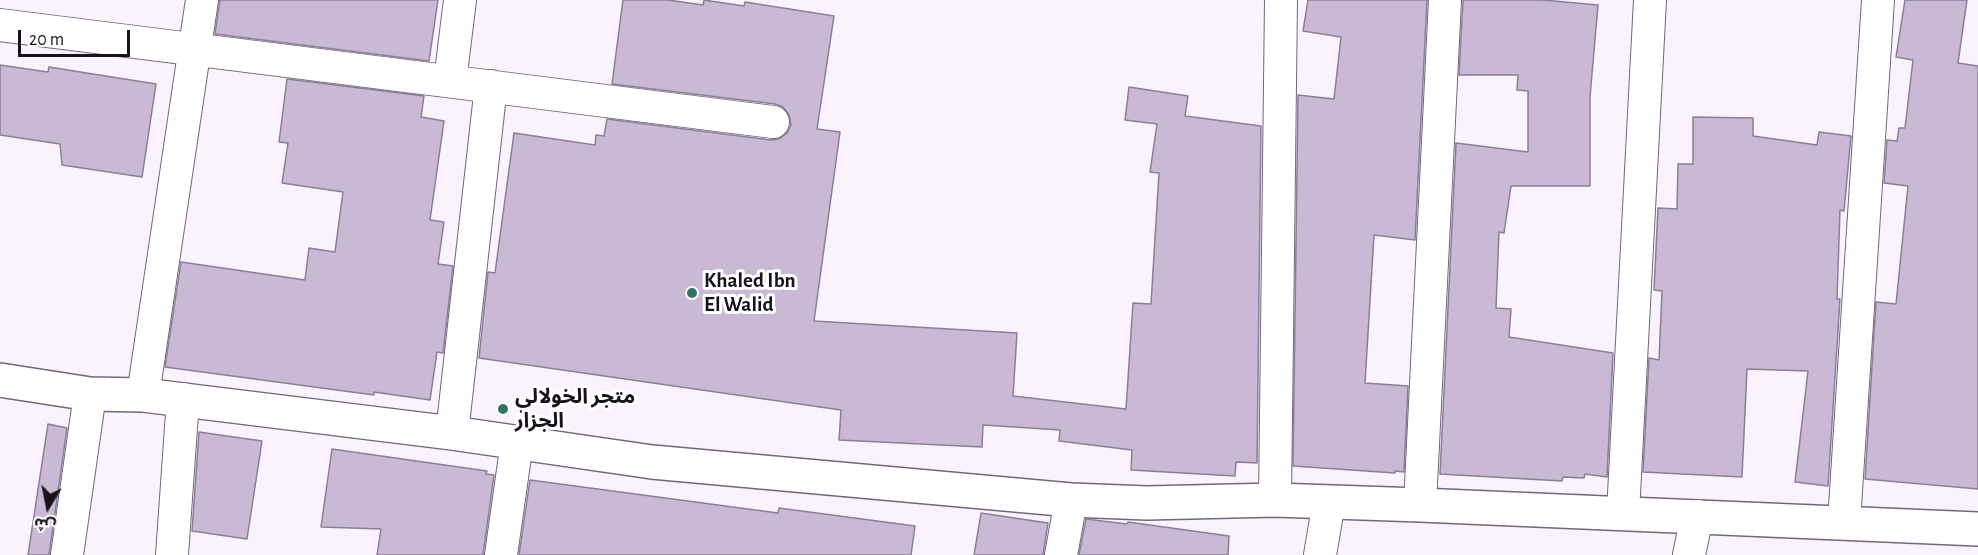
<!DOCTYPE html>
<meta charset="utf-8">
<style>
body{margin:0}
#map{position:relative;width:1978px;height:555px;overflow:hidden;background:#faf3fe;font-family:"Alegreya Sans","Noto Sans Arabic",sans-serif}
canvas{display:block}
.north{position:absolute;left:18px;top:477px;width:60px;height:60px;-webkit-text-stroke:4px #fff;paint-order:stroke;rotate:190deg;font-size:16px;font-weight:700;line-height:24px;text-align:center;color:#18121c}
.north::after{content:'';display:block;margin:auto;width:21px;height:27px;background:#18121c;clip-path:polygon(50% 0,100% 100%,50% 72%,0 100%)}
.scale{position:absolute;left:18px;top:30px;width:112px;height:27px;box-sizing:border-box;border:3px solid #18121c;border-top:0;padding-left:8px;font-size:18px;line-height:21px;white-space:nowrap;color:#18121c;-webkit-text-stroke:4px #fff;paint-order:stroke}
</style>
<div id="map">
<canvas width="1978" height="555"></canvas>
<div class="north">ش</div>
<div class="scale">20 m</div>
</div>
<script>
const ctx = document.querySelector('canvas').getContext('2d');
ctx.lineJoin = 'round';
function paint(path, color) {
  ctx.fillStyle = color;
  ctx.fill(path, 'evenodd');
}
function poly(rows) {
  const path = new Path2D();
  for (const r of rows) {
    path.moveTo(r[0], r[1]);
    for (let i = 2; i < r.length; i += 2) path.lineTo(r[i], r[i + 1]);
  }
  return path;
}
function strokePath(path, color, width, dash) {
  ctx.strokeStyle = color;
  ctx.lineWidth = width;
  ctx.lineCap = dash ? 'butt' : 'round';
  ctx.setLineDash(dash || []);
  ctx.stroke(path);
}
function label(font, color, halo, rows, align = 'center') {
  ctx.font = font + ' "Alegreya Sans","Noto Sans Arabic",sans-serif';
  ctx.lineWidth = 6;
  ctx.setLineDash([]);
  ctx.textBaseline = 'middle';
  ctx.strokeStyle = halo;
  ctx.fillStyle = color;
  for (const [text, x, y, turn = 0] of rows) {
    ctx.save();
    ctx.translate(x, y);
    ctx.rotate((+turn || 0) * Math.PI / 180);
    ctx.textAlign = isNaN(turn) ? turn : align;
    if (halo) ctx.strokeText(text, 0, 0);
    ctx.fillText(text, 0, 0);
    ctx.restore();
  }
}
const building = poly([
 [220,0,438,0,429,61,215,34,220,0],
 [623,0,668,0,703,5,704,0,744,6,745,2,834,16,817,129,840,132,814,321,1017,333,1013,396,1126,409,1133,303,1151,304,1159,173,1150,172,1157,124,1125,120,1129,87,1188,96,1185,116,1261,126,1257,463,1236,462,1235,476,1131,470,1132,450,1059,441,1060,430,983,425,982,447,839,440,841,410,479,358,488,272,495,273,514,133,595,145,596,135,604,136,607,119,771,140,779,139,787,133,791,125,789,115,783,107,775,104,612,84,623,0],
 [1308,0,1427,0,1415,240,1374,235,1365,383,1408,386,1404,472,1395,471,1395,473,1293,466,1298,95,1334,99,1341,37,1303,31,1308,0],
 [1463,0,1543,0,1598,5,1590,97,1590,186,1511,186,1504,233,1499,232,1496,308,1511,309,1509,337,1613,353,1607,477,1585,474,1584,478,1563,477,1562,481,1440,474,1456,143,1528,152,1528,91,1517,90,1518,75,1459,75,1463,0],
 [1905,0,1967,0,1958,63,1978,66,1978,489,1865,479,1876,302,1896,304,1908,186,1884,183,1887,140,1897,141,1899,128,1905,128,1913,60,1896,57,1905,0],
 [0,65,48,72,49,67,156,84,142,177,62,165,60,144,0,135,0,65],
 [287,79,424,96,421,117,444,121,430,220,444,222,438,264,453,266,443,353,437,352,430,400,374,392,374,395,165,367,181,262,305,280,309,248,335,252,343,192,282,183,288,143,279,142,287,79],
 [1693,117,1753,118,1753,136,1817,145,1819,132,1851,136,1844,211,1840,210,1837,299,1840,299,1828,486,1795,482,1808,371,1747,369,1742,477,1643,472,1649,358,1659,360,1662,291,1654,290,1658,208,1677,209,1678,164,1693,164,1693,117],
 [48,424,67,428,49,555,28,555,48,424],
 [199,432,262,441,247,539,192,531,199,432],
 [332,449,487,471,486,474,494,475,483,555,377,555,381,529,321,527,332,449],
 [530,480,778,513,779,508,915,526,911,555,519,555,530,480],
 [981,513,1048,523,1043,555,974,555,981,513],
 [1086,519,1127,524,1128,522,1229,536,1228,555,1079,555,1086,519]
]);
paint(building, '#c9b9d4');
strokePath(building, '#8d7e97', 1.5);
const street = poly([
 [0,25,773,122],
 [450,81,460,0],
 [143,395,202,0],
 [452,433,491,86],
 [1275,500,1281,0],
 [1420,505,1445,0],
 [1623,513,1650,0],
 [1844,522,1878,0],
 [67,555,90,394],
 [172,555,183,399],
 [501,555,517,442],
 [1061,555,1071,500],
 [1320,555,1329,502],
 [1689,555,1697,516]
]);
const secondary = poly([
 [0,380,90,394,143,395,452,433,652,462,1071,500,1147,503,1275,500,1420,505,1978,529]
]);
strokePath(street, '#74657d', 34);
strokePath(secondary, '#74657d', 36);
strokePath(street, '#fff', 32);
strokePath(secondary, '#fff', 33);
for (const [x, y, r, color] of [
 [692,293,6,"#307467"],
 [503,409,6,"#307467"]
]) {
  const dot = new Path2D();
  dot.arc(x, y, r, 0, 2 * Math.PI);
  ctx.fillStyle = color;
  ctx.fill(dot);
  strokePath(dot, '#fff', 2);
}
label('bold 21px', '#18121c', '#fff', [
 ["Khaled Ibn",704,281],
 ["El Walid",704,305],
 ["متجر الخولالي",515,397],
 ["الجزار",515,421]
], 'left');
</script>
